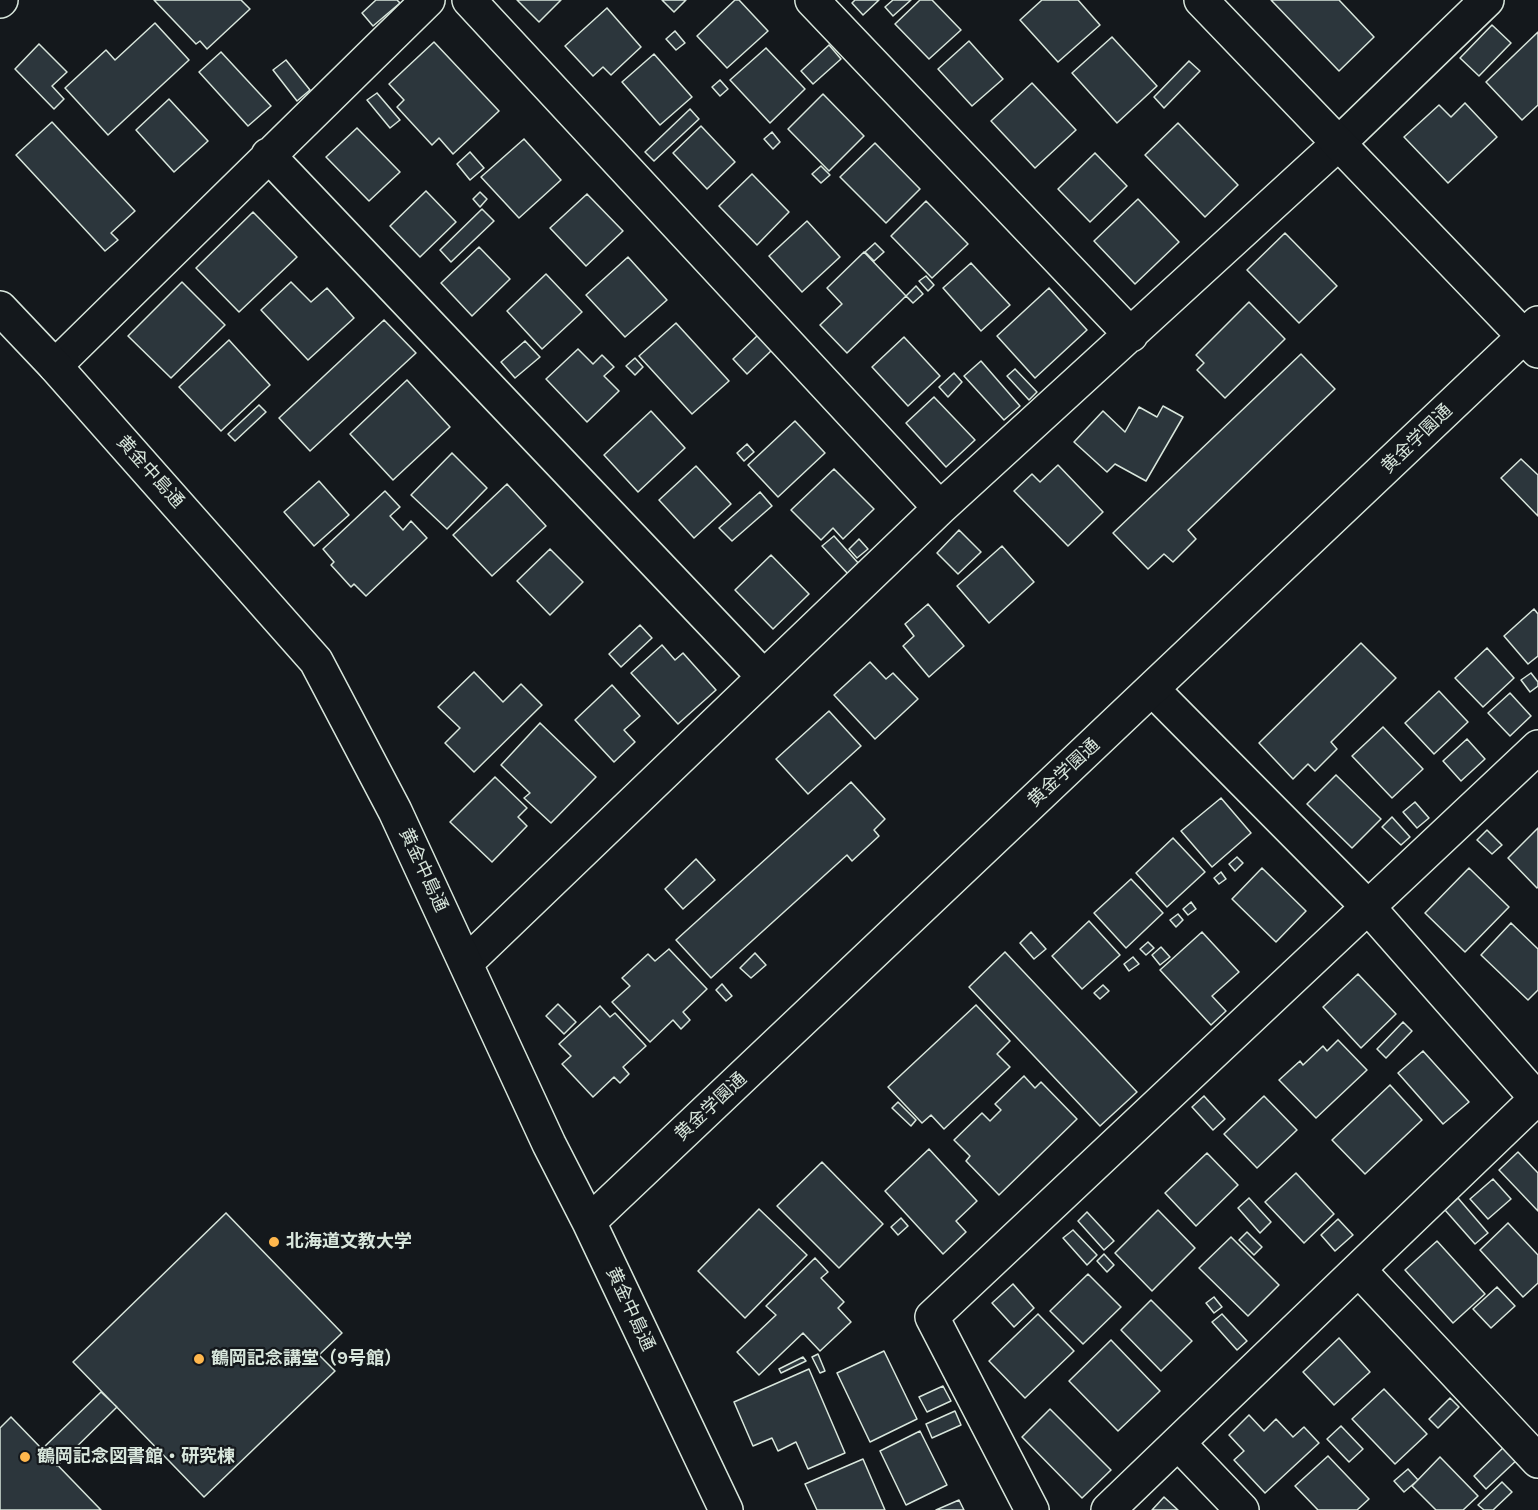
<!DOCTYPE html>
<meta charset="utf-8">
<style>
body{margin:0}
canvas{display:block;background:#14181c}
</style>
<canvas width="1538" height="1510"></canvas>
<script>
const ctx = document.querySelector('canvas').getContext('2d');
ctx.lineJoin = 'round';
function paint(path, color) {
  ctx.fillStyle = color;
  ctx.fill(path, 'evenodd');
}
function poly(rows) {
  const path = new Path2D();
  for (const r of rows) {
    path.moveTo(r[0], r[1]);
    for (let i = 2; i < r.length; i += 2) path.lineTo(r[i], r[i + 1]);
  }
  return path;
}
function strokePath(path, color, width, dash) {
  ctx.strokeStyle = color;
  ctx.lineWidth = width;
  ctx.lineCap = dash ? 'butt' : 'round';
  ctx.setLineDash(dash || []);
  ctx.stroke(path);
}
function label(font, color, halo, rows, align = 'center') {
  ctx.font = font + ' Karla,"Noto Sans JP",sans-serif';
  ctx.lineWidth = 4.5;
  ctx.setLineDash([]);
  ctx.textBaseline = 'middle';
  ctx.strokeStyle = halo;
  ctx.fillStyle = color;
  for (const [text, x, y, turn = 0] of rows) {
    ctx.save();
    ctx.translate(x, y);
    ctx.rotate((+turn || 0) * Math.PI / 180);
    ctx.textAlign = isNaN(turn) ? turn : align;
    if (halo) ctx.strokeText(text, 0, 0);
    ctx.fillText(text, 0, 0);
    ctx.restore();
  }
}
const building = poly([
 [154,0,241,0,250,9,207,49,200,41,196,44,154,0],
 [376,0,397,0,400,3,373,26,362,13,376,0],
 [517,0,561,0,539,22,517,0],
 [662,0,686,0,674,12,662,0],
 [735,0,739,0,768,31,727,68,697,36,735,0],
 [855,0,879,0,863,15,852,3,855,0],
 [893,0,911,0,893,16,885,7,893,0],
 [920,0,932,0,961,30,929,59,895,24,920,0],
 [1042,0,1078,0,1100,25,1058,62,1020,20,1042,0],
 [1271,0,1339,0,1374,37,1339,71,1271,0],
 [607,8,641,47,611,75,603,67,593,76,565,46,607,8],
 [155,23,189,60,108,135,65,88,106,50,115,60,155,23],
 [1492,25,1511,43,1479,76,1460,58,1492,25],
 [675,31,685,43,676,50,666,39,675,31],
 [1538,32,1538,105,1522,120,1486,82,1538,32],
 [1112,37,1157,86,1117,123,1072,73,1112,37],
 [969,41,1003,79,972,106,938,69,969,41],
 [434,42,499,111,453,154,439,138,432,145,397,107,404,100,389,84,434,42],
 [39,44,67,72,52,86,64,99,54,109,15,69,39,44],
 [829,45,841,59,813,84,801,71,829,45],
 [766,48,805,89,770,123,730,80,766,48],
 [221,52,271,106,248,126,199,72,221,52],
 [654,54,692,97,660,125,622,82,654,54],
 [286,60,310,90,297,101,273,70,286,60],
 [1189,61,1200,71,1164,108,1154,97,1189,61],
 [720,80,728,89,720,96,712,87,720,80],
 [1032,83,1076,130,1035,168,991,121,1032,83],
 [377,93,400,120,390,128,367,100,377,93],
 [823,94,864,136,829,171,788,129,823,94],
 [169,99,208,141,174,172,136,130,169,99],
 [1465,103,1497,137,1448,183,1404,137,1439,105,1451,117,1465,103],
 [690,109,699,119,654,161,645,152,690,109],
 [52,122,135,211,111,233,118,240,105,251,16,155,52,122],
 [1178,123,1238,185,1205,217,1145,155,1178,123],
 [701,126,735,162,707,189,673,153,701,126],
 [357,128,400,172,369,201,326,157,357,128],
 [772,132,780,142,773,149,764,139,772,132],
 [524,139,561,180,519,218,481,177,524,139],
 [875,143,920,189,886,223,840,177,875,143],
 [470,152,484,168,470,180,457,164,470,152],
 [1095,153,1127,186,1090,222,1058,189,1095,153],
 [821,166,830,175,821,183,812,174,821,166],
 [752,174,789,212,757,245,719,206,752,174],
 [426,191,456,222,420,257,390,226,426,191],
 [480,192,487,199,480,207,473,199,480,192],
 [587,194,623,231,586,266,550,228,587,194],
 [1138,199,1179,242,1135,284,1094,241,1138,199],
 [926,201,968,244,932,278,891,236,926,201],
 [482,209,494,221,451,262,440,250,482,209],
 [253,212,297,257,239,312,196,268,253,212],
 [807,221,840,257,802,292,769,256,807,221],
 [1285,233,1337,286,1299,323,1247,270,1285,233],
 [875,243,884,252,874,261,865,252,875,243],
 [479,247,510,279,472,316,441,283,479,247],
 [864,252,906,296,847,353,820,325,842,304,827,288,864,252],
 [628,257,667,300,625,337,586,295,628,257],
 [971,263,1010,305,981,331,943,288,971,263],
 [546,274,582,312,542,349,507,311,546,274],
 [926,276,934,285,928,291,919,281,926,276],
 [182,282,225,325,171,378,128,336,182,282],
 [291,282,311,302,327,288,354,318,308,360,261,310,291,282],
 [916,286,923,294,913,303,906,296,916,286],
 [1049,288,1087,330,1035,378,997,336,1049,288],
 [1249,302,1285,339,1225,398,1197,370,1204,363,1196,355,1249,302],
 [384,320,416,353,310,451,279,418,384,320],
 [676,323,729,381,692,414,639,356,676,323],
 [758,335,772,350,747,374,733,359,758,335],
 [904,337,940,376,908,406,872,367,904,337],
 [229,340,270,385,221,431,179,387,229,340],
 [525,341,540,357,515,378,501,362,525,341],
 [578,349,593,364,602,355,614,367,604,376,619,391,587,422,546,379,578,349],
 [1301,354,1335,389,1188,530,1196,539,1173,562,1164,554,1148,569,1113,533,1301,354],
 [635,358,643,367,635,375,626,366,635,358],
 [981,361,1020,406,1004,420,964,376,981,361],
 [1015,369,1037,392,1029,400,1007,376,1015,369],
 [954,373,962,382,948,397,939,387,954,373],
 [407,380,450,427,393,480,350,434,407,380],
 [934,397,975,440,946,467,906,423,934,397],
 [259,405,266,412,235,441,228,434,259,405],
 [1163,406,1183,417,1146,481,1115,464,1107,472,1074,442,1103,411,1125,432,1139,407,1157,417,1163,406],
 [651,411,685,448,638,492,604,455,651,411],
 [795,421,825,453,778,497,748,465,795,421],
 [747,444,754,452,744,461,737,453,747,444],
 [452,453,487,488,447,529,411,495,452,453],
 [1521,459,1538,475,1538,516,1501,478,1521,459],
 [1058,465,1103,512,1068,546,1014,491,1032,474,1040,482,1058,465],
 [696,466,731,504,694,538,659,500,696,466],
 [834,469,874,509,843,539,833,528,821,540,791,510,834,469],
 [319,481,349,515,314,546,284,512,319,481],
 [507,484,546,526,492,576,453,535,507,484],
 [385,491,400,507,390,516,403,530,411,521,427,538,366,596,354,584,351,587,331,565,334,562,323,549,385,491],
 [760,492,772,506,732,541,719,528,760,492],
 [959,530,981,552,958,574,937,553,959,530],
 [834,536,860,565,849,575,822,546,834,536],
 [859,539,868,549,857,558,849,549,859,539],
 [1002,546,1034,582,989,623,957,586,1002,546],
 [550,549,583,582,550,615,517,581,550,549],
 [771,555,809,594,773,629,735,590,771,555],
 [928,604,964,646,929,677,903,646,914,636,905,624,928,604],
 [1534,609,1538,614,1538,656,1528,664,1504,636,1534,609],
 [640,625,652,638,621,667,609,654,640,625],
 [1361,643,1396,678,1331,742,1337,749,1315,771,1308,764,1293,779,1259,743,1361,643],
 [662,645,675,660,683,653,716,690,678,724,631,673,662,645],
 [1487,648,1514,678,1483,707,1455,678,1487,648],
 [870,662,886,679,893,673,918,699,875,739,834,695,870,662],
 [474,672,503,702,521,684,542,705,474,772,445,743,460,728,438,707,474,672],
 [1531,673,1538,682,1538,686,1530,692,1521,680,1531,673],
 [612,685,640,716,624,730,635,742,614,762,575,720,612,685],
 [1439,691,1468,722,1434,754,1405,723,1439,691],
 [1510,693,1531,716,1510,736,1488,713,1510,693],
 [829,711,861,746,808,794,776,759,829,711],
 [540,723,596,777,551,823,524,798,530,793,501,765,540,723],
 [1383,727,1423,769,1392,798,1352,756,1383,727],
 [1467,739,1485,759,1461,781,1443,761,1467,739],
 [1336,775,1381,819,1352,848,1307,804,1336,775],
 [495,777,527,808,518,817,527,826,492,862,450,822,495,777],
 [851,782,885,819,874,830,879,836,852,861,847,855,711,978,676,940,851,782],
 [1221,798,1251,833,1212,867,1181,831,1221,798],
 [1415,802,1429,818,1417,828,1403,812,1415,802],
 [1392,817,1410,837,1401,845,1382,827,1392,817],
 [1538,828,1538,887,1537,888,1508,858,1538,828],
 [1487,830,1502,845,1492,854,1477,840,1487,830],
 [1173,838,1205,872,1167,907,1136,873,1173,838],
 [1237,857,1243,863,1235,871,1229,864,1237,857],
 [696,859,715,880,683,909,665,889,696,859],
 [1262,868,1306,911,1276,942,1232,899,1262,868],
 [1469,868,1509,907,1465,952,1425,913,1469,868],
 [1221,872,1226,879,1219,884,1214,878,1221,872],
 [1131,879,1163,913,1126,948,1094,913,1131,879],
 [1191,902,1196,909,1188,915,1183,909,1191,902],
 [1178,914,1183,920,1176,927,1170,920,1178,914],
 [1089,921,1120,955,1082,989,1052,956,1089,921],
 [1511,923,1538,949,1538,990,1528,1000,1481,955,1511,923],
 [1031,932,1046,949,1034,959,1020,943,1031,932],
 [1202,932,1239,972,1212,996,1226,1011,1211,1025,1160,970,1202,932],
 [1148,942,1154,948,1146,955,1140,949,1148,942],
 [1161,947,1170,957,1160,965,1152,955,1161,947],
 [669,949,707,989,683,1012,690,1020,681,1029,673,1020,650,1042,612,1002,630,986,622,978,648,954,655,961,669,949],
 [1005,952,1137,1092,1100,1126,969,987,1005,952],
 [755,953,766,965,751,978,740,968,755,953],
 [1133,957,1139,964,1129,971,1124,964,1133,957],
 [1358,974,1396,1014,1361,1048,1323,1007,1358,974],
 [722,984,732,996,726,1001,716,990,722,984],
 [1103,985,1109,991,1100,999,1094,993,1103,985],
 [558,1004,576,1022,564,1034,546,1016,558,1004],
 [976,1005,1010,1041,997,1054,1010,1067,944,1129,931,1115,922,1123,888,1087,976,1005],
 [600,1006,610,1017,615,1013,646,1046,623,1067,629,1074,620,1083,614,1077,593,1097,562,1064,571,1056,559,1044,600,1006],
 [1403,1022,1412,1031,1386,1058,1377,1049,1403,1022],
 [1338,1040,1367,1070,1316,1118,1279,1080,1300,1061,1303,1065,1323,1046,1327,1051,1338,1040],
 [1423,1051,1469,1102,1443,1124,1398,1073,1423,1051],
 [1024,1076,1035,1088,1041,1082,1077,1119,999,1195,966,1161,970,1156,954,1140,982,1113,990,1121,1001,1110,995,1104,1024,1076],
 [1390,1085,1422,1120,1365,1174,1332,1140,1390,1085],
 [1204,1096,1225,1119,1213,1130,1192,1107,1204,1096],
 [1264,1096,1297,1130,1257,1168,1224,1134,1264,1096],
 [898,1102,916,1120,911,1126,892,1108,898,1102],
 [929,1149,977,1201,956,1221,966,1232,943,1254,885,1191,929,1149],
 [1518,1152,1538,1173,1538,1211,1499,1170,1518,1152],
 [1207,1153,1238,1185,1196,1226,1165,1193,1207,1153],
 [822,1162,883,1224,839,1268,777,1206,822,1162],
 [1296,1173,1334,1214,1304,1243,1265,1202,1296,1173],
 [1493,1179,1511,1199,1488,1219,1470,1199,1493,1179],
 [1249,1198,1271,1222,1260,1233,1238,1208,1249,1198],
 [1458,1198,1488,1233,1475,1244,1445,1210,1458,1198],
 [759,1209,807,1255,745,1318,698,1271,759,1209],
 [1158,1210,1195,1248,1152,1291,1115,1253,1158,1210],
 [1087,1212,1114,1241,1104,1250,1078,1221,1087,1212],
 [226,1213,342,1333,319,1355,335,1371,204,1497,73,1362,226,1213],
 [901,1218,908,1226,898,1235,891,1227,901,1218],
 [1338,1219,1353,1235,1335,1251,1321,1235,1338,1219],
 [1508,1223,1538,1255,1538,1283,1523,1297,1480,1250,1508,1223],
 [1073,1230,1097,1255,1087,1265,1063,1238,1073,1230],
 [1247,1232,1262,1247,1254,1255,1239,1240,1247,1232],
 [1231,1237,1279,1285,1248,1316,1199,1268,1231,1237],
 [1437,1241,1485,1294,1453,1323,1405,1270,1437,1241],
 [1104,1254,1114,1265,1107,1272,1097,1261,1104,1254],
 [815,1258,828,1272,821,1278,844,1302,838,1308,851,1322,820,1351,803,1333,759,1375,737,1352,776,1315,766,1306,815,1258],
 [1088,1274,1121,1307,1083,1344,1050,1311,1088,1274],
 [1013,1284,1034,1308,1014,1327,992,1303,1013,1284],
 [1497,1287,1515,1306,1491,1328,1473,1309,1497,1287],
 [1214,1297,1222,1307,1214,1313,1206,1303,1214,1297],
 [1151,1300,1192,1341,1161,1371,1121,1330,1151,1300],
 [1038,1314,1074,1351,1025,1398,989,1361,1038,1314],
 [1222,1314,1247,1341,1237,1350,1212,1322,1222,1314],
 [1339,1338,1370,1372,1334,1405,1303,1372,1339,1338],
 [1111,1340,1160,1391,1118,1431,1069,1381,1111,1340],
 [884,1351,917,1419,870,1442,837,1373,884,1351],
 [818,1354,825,1371,820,1373,812,1357,818,1354],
 [803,1357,806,1361,781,1373,779,1369,803,1357],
 [809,1369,845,1453,808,1469,796,1442,778,1451,772,1438,753,1446,734,1402,809,1369],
 [943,1386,951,1401,927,1412,919,1397,943,1386],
 [1384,1389,1427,1434,1395,1464,1352,1419,1384,1389],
 [101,1392,117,1407,57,1466,42,1449,101,1392],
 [1450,1398,1459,1407,1438,1428,1429,1419,1450,1398],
 [1050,1409,1111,1470,1082,1498,1022,1437,1050,1409],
 [955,1411,961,1425,932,1438,926,1424,955,1411],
 [1249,1415,1264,1431,1276,1419,1293,1437,1304,1427,1319,1443,1265,1493,1234,1460,1244,1451,1229,1435,1249,1415],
 [11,1417,42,1449,101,1510,0,1510,0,1428,11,1417],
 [1341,1426,1363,1449,1349,1462,1327,1439,1341,1426],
 [920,1431,947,1485,906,1505,880,1451,920,1431],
 [1507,1444,1519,1458,1486,1489,1474,1476,1507,1444],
 [1328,1456,1369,1499,1357,1510,1318,1510,1295,1486,1328,1456],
 [1440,1457,1478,1496,1463,1510,1436,1510,1412,1486,1440,1457],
 [863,1459,885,1510,817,1510,805,1484,863,1459],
 [1408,1469,1418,1480,1404,1492,1394,1481,1408,1469],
 [1502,1482,1512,1492,1493,1510,1484,1510,1478,1505,1502,1482],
 [1164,1497,1178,1510,1152,1510,1164,1497],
 [959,1500,964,1510,936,1510,959,1500]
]);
paint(building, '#2c363c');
strokePath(building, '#d8e6dc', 1.5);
const street = poly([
 [469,0,940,508],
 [812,0,1131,335],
 [268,155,764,677],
 [55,366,428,0],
 [1153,690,1369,908,1538,1100],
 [466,963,940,508,1339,143,1487,0],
 [1359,1270,1538,1461],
 [1178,1443,1242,1510],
 [1032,1510,932,1317,1538,747],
 [1108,1510,1537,1098]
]);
const secondary = poly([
 [1201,0,1538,351],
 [0,1,1,0],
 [0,308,55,366,316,661,395,811,549,1144,589,1222,726,1510],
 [589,1222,1538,323]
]);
strokePath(street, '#d8e6dc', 36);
strokePath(secondary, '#d8e6dc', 36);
strokePath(street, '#14181c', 33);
strokePath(secondary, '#14181c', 33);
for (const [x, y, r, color] of [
 [274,1242,6,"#ffb74d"],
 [199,1359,6,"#ffb74d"],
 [25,1457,6,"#ffb74d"]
]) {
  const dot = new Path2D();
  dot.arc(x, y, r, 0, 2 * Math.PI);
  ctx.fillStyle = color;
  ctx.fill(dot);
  strokePath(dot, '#14181c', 2);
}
label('18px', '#d8e6dc', '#14181c', [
 ["黄金学園通",1417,439,-44],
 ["黄金中島通",150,472,48],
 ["黄金学園通",1064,773,-43],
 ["黄金中島通",423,870,65],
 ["黄金学園通",711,1107,-43],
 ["黄金中島通",630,1309,65]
]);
label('bold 18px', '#d8e6dc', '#14181c', [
 ["北海道文教大学",286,1242],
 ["鶴岡記念講堂（9号館）",211,1359],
 ["鶴岡記念図書館・研究棟",37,1457]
], 'left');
</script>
